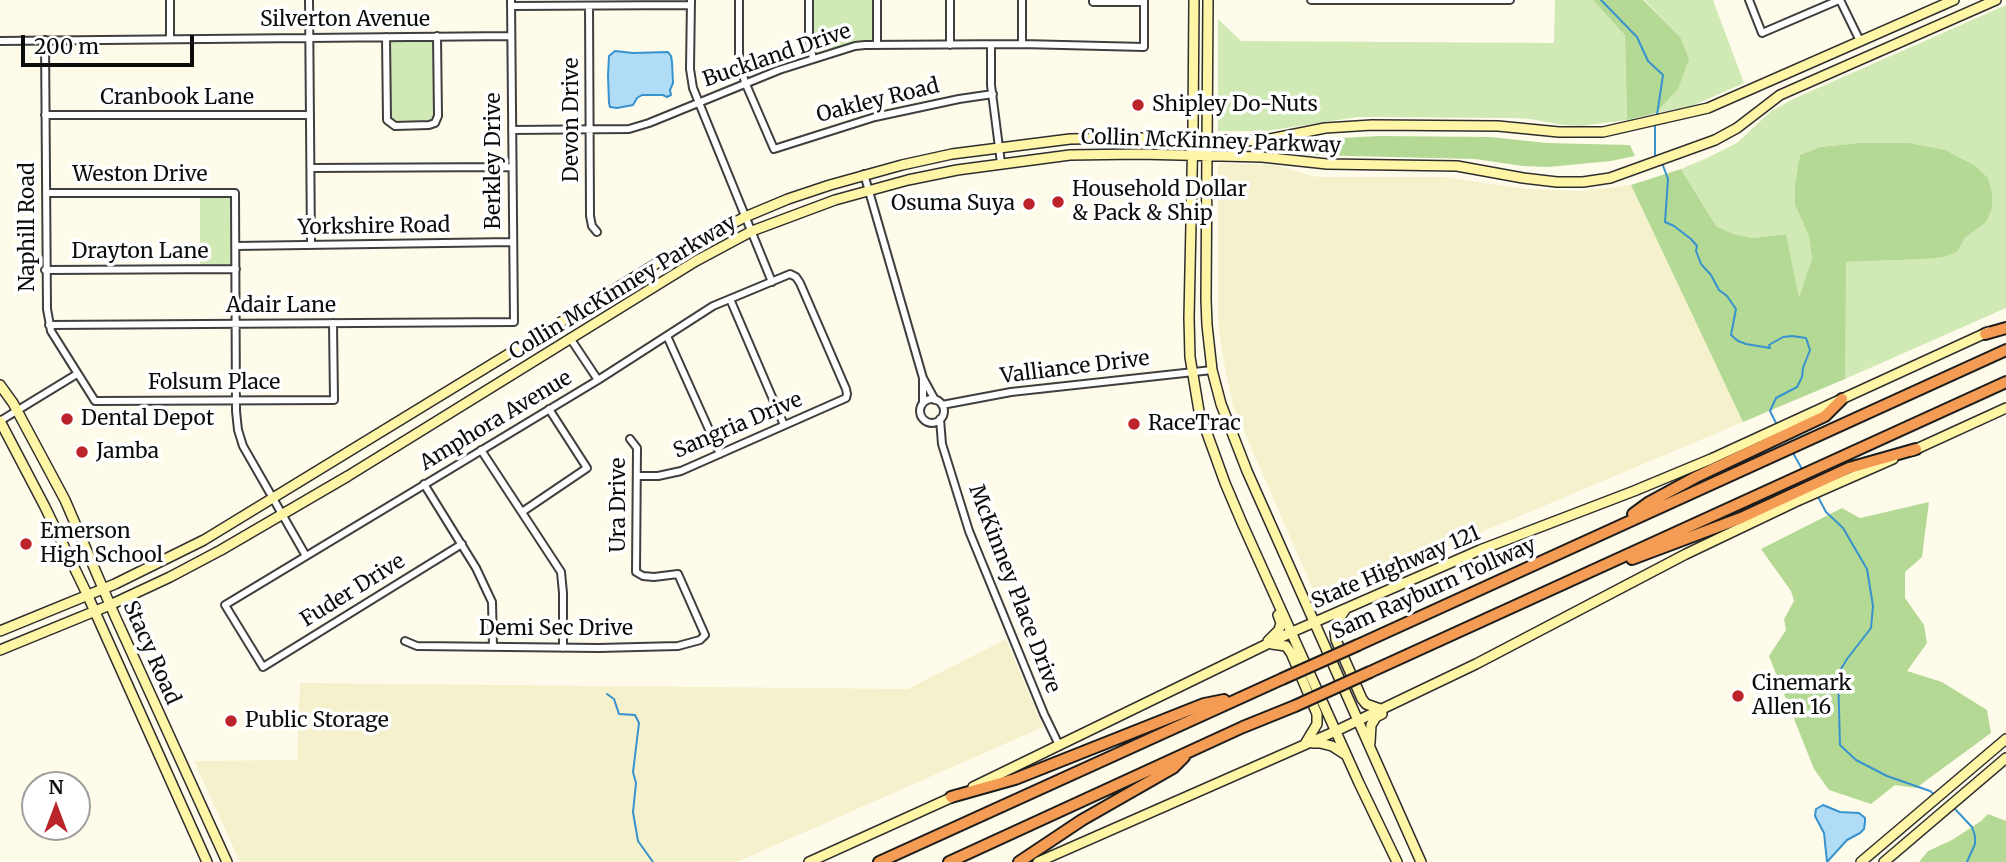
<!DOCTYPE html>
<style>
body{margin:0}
#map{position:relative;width:2006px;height:862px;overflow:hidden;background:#fffbeb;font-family:Merriweather,serif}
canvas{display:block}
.north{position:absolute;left:21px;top:771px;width:70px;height:70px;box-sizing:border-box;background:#fff;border:2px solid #9e9e9e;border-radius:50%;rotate:0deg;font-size:19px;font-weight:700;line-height:28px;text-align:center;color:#0c0c0c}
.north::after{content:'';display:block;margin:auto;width:24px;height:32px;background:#bc242c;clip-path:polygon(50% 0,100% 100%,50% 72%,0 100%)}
.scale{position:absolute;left:21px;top:35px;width:173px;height:32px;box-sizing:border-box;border:4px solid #0c0c0c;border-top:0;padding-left:9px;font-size:21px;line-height:24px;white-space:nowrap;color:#0c0c0c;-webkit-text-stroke:5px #fff;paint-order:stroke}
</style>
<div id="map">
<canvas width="2006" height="862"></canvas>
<div class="north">N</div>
<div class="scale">200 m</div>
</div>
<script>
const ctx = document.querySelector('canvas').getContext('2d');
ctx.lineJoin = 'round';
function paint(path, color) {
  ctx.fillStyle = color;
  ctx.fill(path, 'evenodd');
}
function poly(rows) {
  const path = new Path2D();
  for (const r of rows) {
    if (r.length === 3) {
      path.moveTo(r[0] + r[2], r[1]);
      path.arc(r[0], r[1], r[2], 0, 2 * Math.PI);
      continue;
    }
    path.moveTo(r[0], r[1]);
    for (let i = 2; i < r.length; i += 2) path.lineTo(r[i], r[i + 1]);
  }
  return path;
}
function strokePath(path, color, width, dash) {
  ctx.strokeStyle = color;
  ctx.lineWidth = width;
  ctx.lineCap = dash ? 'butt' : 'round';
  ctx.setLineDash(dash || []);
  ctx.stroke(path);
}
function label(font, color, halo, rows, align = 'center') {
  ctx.font = font + ' Merriweather,serif';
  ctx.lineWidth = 7;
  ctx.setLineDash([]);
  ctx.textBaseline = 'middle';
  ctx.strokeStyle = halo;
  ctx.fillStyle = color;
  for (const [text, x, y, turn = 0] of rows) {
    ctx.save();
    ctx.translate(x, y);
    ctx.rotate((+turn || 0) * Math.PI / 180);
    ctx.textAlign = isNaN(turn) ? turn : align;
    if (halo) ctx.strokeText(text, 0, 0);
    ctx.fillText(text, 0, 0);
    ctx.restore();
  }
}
paint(poly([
 [1218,163,1276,165,1308,175,1319,177,1444,177,1527,189,1581,191,1631,185,1743,422,1318,601,1233,406,1222,353,1218,320],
 [1006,639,1043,727,737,862,240,862,194,761,297,760,300,683,908,689]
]), '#f4f1cc');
paint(poly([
 [813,0,873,0,873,28,875,30,875,39,872,42,861,43,858,42,827,50,819,55,815,53,812,44],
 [1555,0,1593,0,1625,34,1627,120,1581,126,1563,125,1530,119,1513,118,1358,117,1266,131,1218,131,1218,19,1241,41,1554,43],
 [1644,0,1713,0,1744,83,1692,106,1656,113,1678,89,1680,37],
 [2006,5,2006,308,1845,379,1845,262,1925,259,1957,252,1965,238,1986,222,1908,143,1859,143,1820,147,1800,155,1795,205,1809,236,1812,259,1799,300,1786,234,1753,238,1733,234,1716,226,1681,169,1709,157,1737,143,1770,112,1791,100],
 [392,39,431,40,434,43,434,116,431,120,395,122,391,119,388,42],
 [200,196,224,195,232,197,232,263,229,266,200,265]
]), '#d0e9b5');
paint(poly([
 [1593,0,1643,0,1680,37,1689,59,1678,89,1656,113,1627,120,1625,35],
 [1379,136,1490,137,1547,143,1630,145,1635,156,1611,161,1548,167,1523,166,1475,159,1309,155,1279,152,1278,145,1321,139],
 [1859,143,1908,143,1945,150,1975,166,1988,178,1992,193,1992,208,1986,222,1965,238,1957,252,1943,257,1925,259,1846,262,1845,379,1743,422,1631,185,1681,169,1716,226,1733,234,1753,238,1786,234,1799,298,1812,259,1809,236,1795,205,1795,186,1800,155,1820,147],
 [1929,502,1922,557,1905,572,1905,598,1924,625,1927,643,1907,671,1942,682,1987,710,1991,733,1916,788,1895,785,1871,804,1829,790,1814,769,1769,656,1786,630,1784,619,1794,601,1791,591,1761,549,1842,508,1860,518],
 [1988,814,2006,821,2006,862,1919,862,1928,851,1952,840,1981,821]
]), '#b4d995');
const water = poly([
 [615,51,633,53,668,52,671,56,672,62,673,83,670,90,671,95,667,97,663,95,642,95,637,98,633,105,617,108,610,107,609,103,608,75,609,56,615,51],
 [1823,805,1840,812,1859,813,1865,818,1865,822,1864,829,1860,833,1847,840,1827,862,1824,833,1815,816,1816,809,1823,805]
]);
paint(water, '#b0dcf6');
strokePath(water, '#3792cd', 2);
strokePath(poly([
 [1601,0,1637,37,1648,61,1663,75,1657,115],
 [1655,124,1655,157],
 [1662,163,1668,179,1665,222,1674,226,1691,239,1697,246,1696,251,1701,264,1711,275,1719,290,1727,296,1736,309,1731,335,1738,341,1746,344,1770,348,1769,345,1783,337,1792,336,1806,338,1810,350,1803,368,1802,377,1797,387,1776,398,1770,411,1776,423],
 [1793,453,1802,469],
 [1817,495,1826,512,1843,528,1867,569,1873,606,1871,628,1847,659,1838,674,1840,745,1856,760,1887,776,1930,791,1935,795],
 [607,694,614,699,619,714,635,715,639,723,633,772,636,783,633,812,638,841,653,862],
 [1954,808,1972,827,1975,836,1975,844,1967,862]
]), '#3792cd', 2);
const street = poly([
 [170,0,170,39],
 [309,0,311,245],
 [691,0,690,69,693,88,772,282],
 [739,0,739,62,745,82,774,149,875,117,959,99,993,94],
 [809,0,809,43,813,58],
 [1093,0,1093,2,1144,2],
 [1311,0,1510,0],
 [1749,0,1762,33,1839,0],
 [1840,0,1860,41],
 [511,6,691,5],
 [589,6,590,216,592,226,597,232],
 [386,37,387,120,395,126,429,125,435,123,438,116,437,36],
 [45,40,47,309,51,331,95,401,334,400,333,323],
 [0,41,511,36],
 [877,43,877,0],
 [1022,44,1022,0],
 [950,45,950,0],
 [991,45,991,85,1001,163],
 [45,115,310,115],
 [512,130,629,129,649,123,779,70,855,46,865,45,1022,44,1144,47,1144,0],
 [311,168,512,167],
 [864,174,923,378,935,400],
 [46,193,235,193,236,411,238,430,243,446,306,556],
 [236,246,512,242],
 [45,270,236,269],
 [730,299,784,425],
 [49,325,514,322,511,0],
 [667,336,720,454],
 [570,338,598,380],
 [923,380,923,403],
 [932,411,12],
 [942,405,1011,392,1212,370],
 [940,419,942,444,969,531,1044,714,1059,745],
 [0,421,77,374],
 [481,450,561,572,563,593,563,648],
 [424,484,476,568,492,602,493,647],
 [522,512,587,468,549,409],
 [462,544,263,667,225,605,598,380,713,306,790,274,796,277,800,283,846,389,847,394,846,398,681,471,658,476,637,476],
 [405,641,417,646,599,648,678,646,700,640,705,635,678,574,654,577,643,576,636,572,637,448,630,439]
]);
const secondary = poly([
 [1194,0,1193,128,1189,318,1190,357,1199,411,1225,483,1242,523,1359,783,1397,862],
 [1208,0,1206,300,1207,325,1212,370,1221,404,1247,471,1421,862],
 [0,385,13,403,65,500,114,614,227,862],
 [0,421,45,507,87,594,207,862],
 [1912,451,2006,408],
 [1345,610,1337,622,1335,632,1336,640,1362,699,1366,704,1380,709],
 [0,631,115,584,204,540,664,259,745,217,788,199,830,185,902,165,952,154,1070,139,1139,138,1260,141,1325,128,1372,125,1498,126,1559,132,1603,132,1708,108,1954,0],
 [1268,641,1279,630,1281,623,1278,615],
 [1272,644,1286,646,1291,653,1317,714,1317,724,1305,744],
 [0,650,110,605,170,577,221,550,348,476,696,261,752,231,835,200,908,180,957,170,1070,155,1139,154,1262,157,1327,164,1457,166,1523,178,1557,182,1583,182,1610,178,1715,140,1737,128,1780,95,1996,0],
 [1313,743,1320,743,1332,746,1346,755],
 [1370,743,1371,725,1376,717,1382,714],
 [973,787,1292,632,1480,550,1634,491,1711,459,1988,332],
 [809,862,957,795],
 [1038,862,1336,731,1476,664,1686,554,1795,502,1893,459],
 [1861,862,2006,739],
 [1884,862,2006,758]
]);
const highway = poly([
 [1985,334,2006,328],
 [1633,514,1648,503,1696,477,1825,416,1842,399],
 [1632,559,1741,518,1849,468,1916,449],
 [1358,645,2006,350],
 [1370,672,2006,382],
 [951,797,1015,779,1204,704,1224,700],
 [879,862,1282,679],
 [949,862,1243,727,1295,706],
 [1019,862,1082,820,1173,768,1184,757]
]);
strokePath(street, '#3f3f3f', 10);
strokePath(secondary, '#2e2e2e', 12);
strokePath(highway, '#1d1d1d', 14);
strokePath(street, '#fff', 6);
strokePath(secondary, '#fff5a6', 9);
strokePath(highway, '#f49c54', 10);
const highwayBridge = poly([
 [1282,679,1358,645],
 [1295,706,1370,672]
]);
strokePath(highwayBridge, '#1d1d1d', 14, []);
strokePath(highwayBridge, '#f49c54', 10);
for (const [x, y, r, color] of [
 [1138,105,7,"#bc242c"],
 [1058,202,7,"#bc242c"],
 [1029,204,7,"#bc242c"],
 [67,419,7,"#bc242c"],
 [1134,424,7,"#bc242c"],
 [82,452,7,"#bc242c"],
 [26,544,7,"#bc242c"],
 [1738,696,7,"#bc242c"],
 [231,721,7,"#bc242c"]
]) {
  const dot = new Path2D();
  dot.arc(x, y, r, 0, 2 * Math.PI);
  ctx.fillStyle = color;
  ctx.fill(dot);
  strokePath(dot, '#fff', 2.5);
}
label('21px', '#0c0c0c', '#fff', [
 ["Silverton Avenue",345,20],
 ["Buckland Drive",777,56,-19],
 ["Cranbook Lane",177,98],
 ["Oakley Road",878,101,-14],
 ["Devon Drive",572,120,-90],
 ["Collin McKinney Parkway",1211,142,2],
 ["Berkley Drive",494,161,-90],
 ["Weston Drive",140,175],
 ["Naphill Road",28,227,-90],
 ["Yorkshire Road",374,227,-1],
 ["Drayton Lane",140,252],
 ["Collin McKinney Parkway",623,288,-31],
 ["Adair Lane",281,306],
 ["Valliance Drive",1075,368,-7],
 ["Folsum Place",214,383],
 ["Amphora Avenue",496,421,-31],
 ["Sangria Drive",738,426,-23],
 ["Ura Drive",619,505,-90],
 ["State Highway 121",1396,568,-23],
 ["McKinney Place Drive",1014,589,69],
 ["Sam Rayburn Tollway",1434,589,-24],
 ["Fuder Drive",353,591,-32],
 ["Demi Sec Drive",556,629],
 ["Stacy Road",151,653,66]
]);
label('21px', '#0c0c0c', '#fff', [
 ["Shipley Do-Nuts",1152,105],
 ["Household Dollar",1072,190],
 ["& Pack & Ship",1072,214],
 ["Osuma Suya",1015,204,"right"],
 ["Dental Depot",81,419],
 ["RaceTrac",1148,424],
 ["Jamba",96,452],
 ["Emerson",40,532],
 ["High School",40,556],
 ["Cinemark",1752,684],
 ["Allen 16",1752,708],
 ["Public Storage",245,721]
], 'left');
</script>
